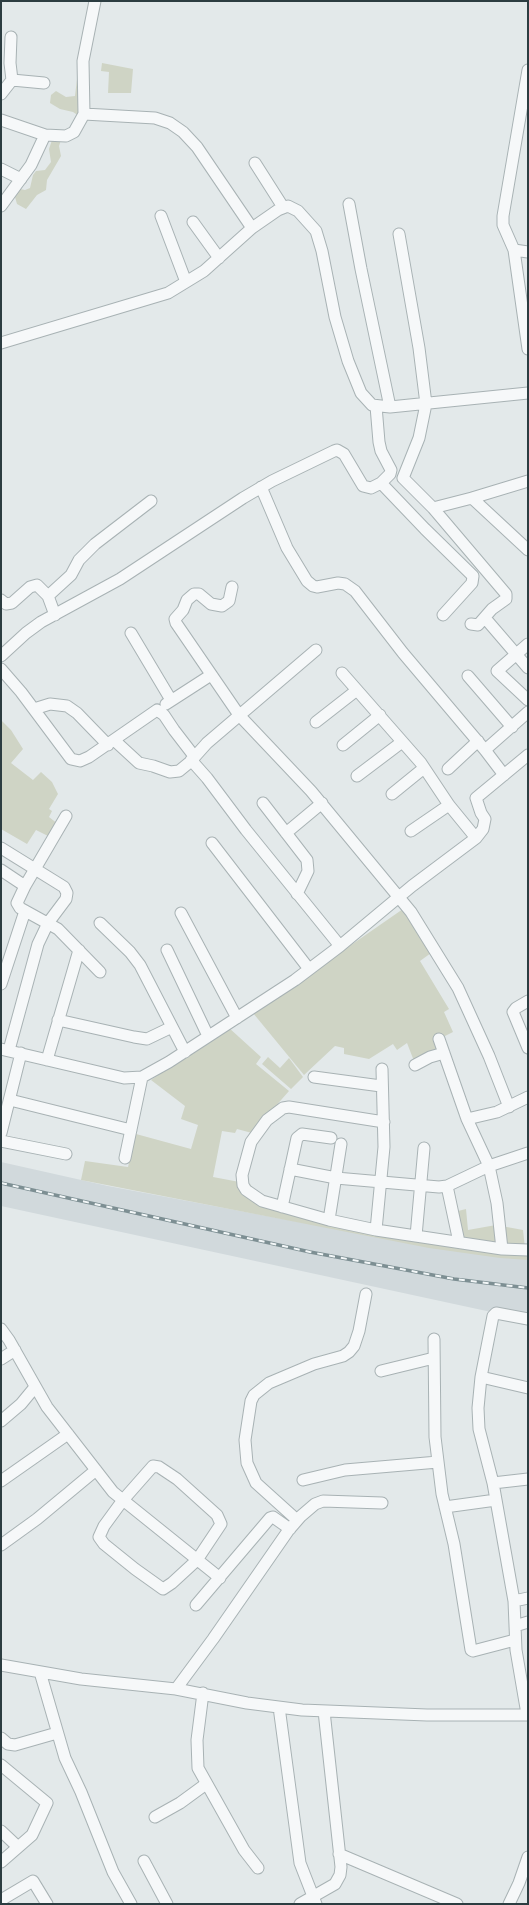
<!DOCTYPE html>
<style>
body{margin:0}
#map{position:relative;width:529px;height:1905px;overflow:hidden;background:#e3e9ea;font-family:"Sofia Sans Condensed",sans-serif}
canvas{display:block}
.frame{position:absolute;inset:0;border:2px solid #2c3d41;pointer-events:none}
</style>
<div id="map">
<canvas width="529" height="1905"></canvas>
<div class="frame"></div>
</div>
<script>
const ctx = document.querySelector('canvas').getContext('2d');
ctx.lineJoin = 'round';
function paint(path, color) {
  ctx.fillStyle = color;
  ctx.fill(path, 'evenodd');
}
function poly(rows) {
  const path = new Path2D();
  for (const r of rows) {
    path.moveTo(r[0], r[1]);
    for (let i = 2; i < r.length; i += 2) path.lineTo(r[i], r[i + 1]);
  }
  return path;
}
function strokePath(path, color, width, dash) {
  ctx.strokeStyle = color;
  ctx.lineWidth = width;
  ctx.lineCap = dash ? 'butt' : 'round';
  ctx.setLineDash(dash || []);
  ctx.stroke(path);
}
paint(poly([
 [1,1162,108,1186,288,1220,528,1259,528,1317,505,1315,1,1206]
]), '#d1d9dc');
paint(poly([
 [102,63,133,69,131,93,108,93,109,72,101,71],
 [82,78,79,116,73,112,60,109,50,103,51,95,56,91,66,97,75,96,77,79],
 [52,140,61,140,59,146,61,156,47,180,46,190,37,195,26,209,17,204,15,197,20,189,25,190,30,188,33,175,36,171,45,170,51,162,49,149],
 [1,720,11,730,23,749,11,763,33,780,41,772,52,782,58,794,49,809,52,811,49,817,58,824,50,837,36,830,27,844,1,829],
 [403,909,431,953,420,961,449,1009,444,1012,453,1032,435,1041,440,1051,414,1061,407,1043,397,1050,393,1044,369,1059,344,1054,344,1048,335,1046,304,1075,253,1013],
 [228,1027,261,1057,256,1064,289,1091,252,1133,237,1129,235,1133,222,1131,213,1177,250,1184,257,1196,326,1217,453,1238,450,1213,466,1209,468,1230,496,1225,523,1230,525,1248,528,1248,528,1260,500,1258,429,1248,81,1180,85,1161,128,1167,136,1134,191,1149,198,1125,181,1119,185,1106,151,1080],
 [268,1057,280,1068,289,1058,303,1077,291,1089,262,1064]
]), '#cfd4c5');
const minor = poly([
 [528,70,503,216,503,225,514,250,528,349],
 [12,80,44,83],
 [1,94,12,80,10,63,11,37],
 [84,114,83,61,95,1],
 [1,120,45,135,66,136,74,132,84,114,155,118,170,123,183,132,197,147,252,228],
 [255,163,283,207],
 [1,169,21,179],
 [349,204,361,269,390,407],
 [1,206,31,165,45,135],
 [161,216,186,282],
 [193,222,219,258],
 [399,234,419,348,426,404,419,438,403,478,433,508,472,498,528,550],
 [514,250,528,252],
 [1,343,168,293,204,271,252,228,278,210,288,206,298,211,316,231,322,251,335,317,348,361,361,393,372,405,390,407,528,393],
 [381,483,425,529,473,576,472,583,443,615],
 [261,487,287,548,307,581,313,586,317,587,338,583,345,584,355,591,403,653,485,750,504,775],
 [472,498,528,481],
 [433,508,506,594,506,599,492,609,478,625,471,624],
 [232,587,229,601,222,606,211,604,199,594,194,594,187,600,183,610,175,619,176,623,239,715,311,791,411,912,458,988,489,1056,509,1107],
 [48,596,71,575,79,560,95,544,151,501],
 [1,600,6,604,12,603,30,587,37,585,48,596,55,615],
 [485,618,528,668],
 [131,633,171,700],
 [528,644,497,671,528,700],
 [1,656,26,633,41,622,120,579,243,498,272,481,334,451,337,450,344,454,363,486,371,488,381,483,390,474,391,470,381,451,379,442,376,406],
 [1,669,21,692,71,759,80,761,89,757,157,710,164,715,174,730,194,756],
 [342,673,421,763,449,805,476,838],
 [468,676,512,727],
 [166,704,211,675],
 [34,709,50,704,67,706,77,713,108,745],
 [316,722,357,690],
 [114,740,139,763,153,766,170,772,179,771,190,762,207,743,316,650],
 [343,745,380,715],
 [485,750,528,712],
 [191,760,207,778,246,830,340,946],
 [448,769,478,741],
 [357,776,402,742],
 [392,794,424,768],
 [263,803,307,860,308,871,297,894],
 [66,816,25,886,17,903,20,908,58,929,100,972],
 [411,831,449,805],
 [286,833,322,803],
 [212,843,309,969],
 [1,848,64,887,67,893,66,899,48,923,38,944,9,1050],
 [1,870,25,886],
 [181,913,237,1018],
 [100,923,130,952,140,965,185,1052],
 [167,950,208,1036],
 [1,984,25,911],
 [528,1001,516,1008,513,1012,528,1048],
 [58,1020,134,1037,147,1039,172,1027],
 [439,1039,467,1119,489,1166,497,1203,502,1249],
 [1,1049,124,1078,142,1077,169,1062,295,980,340,946,412,886,476,838,483,829,485,819,481,813,476,798,528,755],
 [47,1060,79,950],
 [415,1065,430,1057,444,1053],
 [314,1077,381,1086],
 [10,1100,131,1130],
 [467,1119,497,1112,528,1097],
 [384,1122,289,1107,283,1108,267,1120,251,1142,242,1175,243,1185,246,1190,262,1201,329,1220,376,1230,502,1249,528,1250],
 [1,1133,21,1053],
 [1,1141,66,1154],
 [125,1158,142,1077],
 [290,1169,336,1178,439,1187,447,1186,489,1166,528,1153],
 [447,1186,459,1242],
 [282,1207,297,1138,302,1134,331,1138],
 [329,1220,341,1144],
 [376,1230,384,1147,382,1069],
 [416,1236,424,1148],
 [1,1329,9,1340,47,1407,113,1492,220,1578],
 [434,1339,435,1437,442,1494,454,1544,471,1650,473,1651,515,1640],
 [1,1359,15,1350],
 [381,1371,434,1358],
 [481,1377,528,1388],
 [1,1421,21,1404,35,1387],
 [153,1466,159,1467,177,1479,217,1515,221,1524,197,1560,172,1583,163,1589,135,1569,104,1544,99,1537,104,1526,123,1500,153,1466],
 [303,1480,345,1470,438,1462],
 [1,1481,68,1434],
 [493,1483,528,1479],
 [445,1507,496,1500],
 [297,1520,256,1483,247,1463,245,1440,251,1401,254,1395,269,1383,314,1364,343,1356,349,1352,354,1346,359,1331,366,1294],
 [1,1545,37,1519,96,1470],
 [514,1601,528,1598],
 [196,1605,270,1518,273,1517,290,1529],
 [515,1626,528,1622],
 [1,1665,81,1679,176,1689,247,1703,302,1710,427,1715,528,1715],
 [40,1672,65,1758,81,1792,113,1872,131,1904],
 [176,1689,213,1639,288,1531,301,1516,315,1504,323,1501,382,1503],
 [203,1693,197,1740,198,1768,244,1850,258,1868],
 [279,1707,300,1863,316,1904],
 [527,1714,516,1650,514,1601,493,1483,479,1429,478,1408,481,1377,493,1316,496,1313,528,1319],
 [1,1738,8,1744,15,1745,57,1733],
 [1,1765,47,1803,32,1835,1,1862],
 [155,1817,180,1803,206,1784],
 [1,1831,18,1847],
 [339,1854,457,1904],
 [144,1861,167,1904],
 [1,1900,33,1881,47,1904],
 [300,1904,335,1884,340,1875,341,1867,324,1711],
 [509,1904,519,1883,528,1857]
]);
strokePath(minor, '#a8b2b4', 13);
strokePath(minor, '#f6f8f9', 11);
const rail = poly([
 [1,1183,310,1252,454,1279,528,1288]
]);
strokePath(rail, '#7d8f93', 3.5);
strokePath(rail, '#f3f7f8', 2, [6]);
</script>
